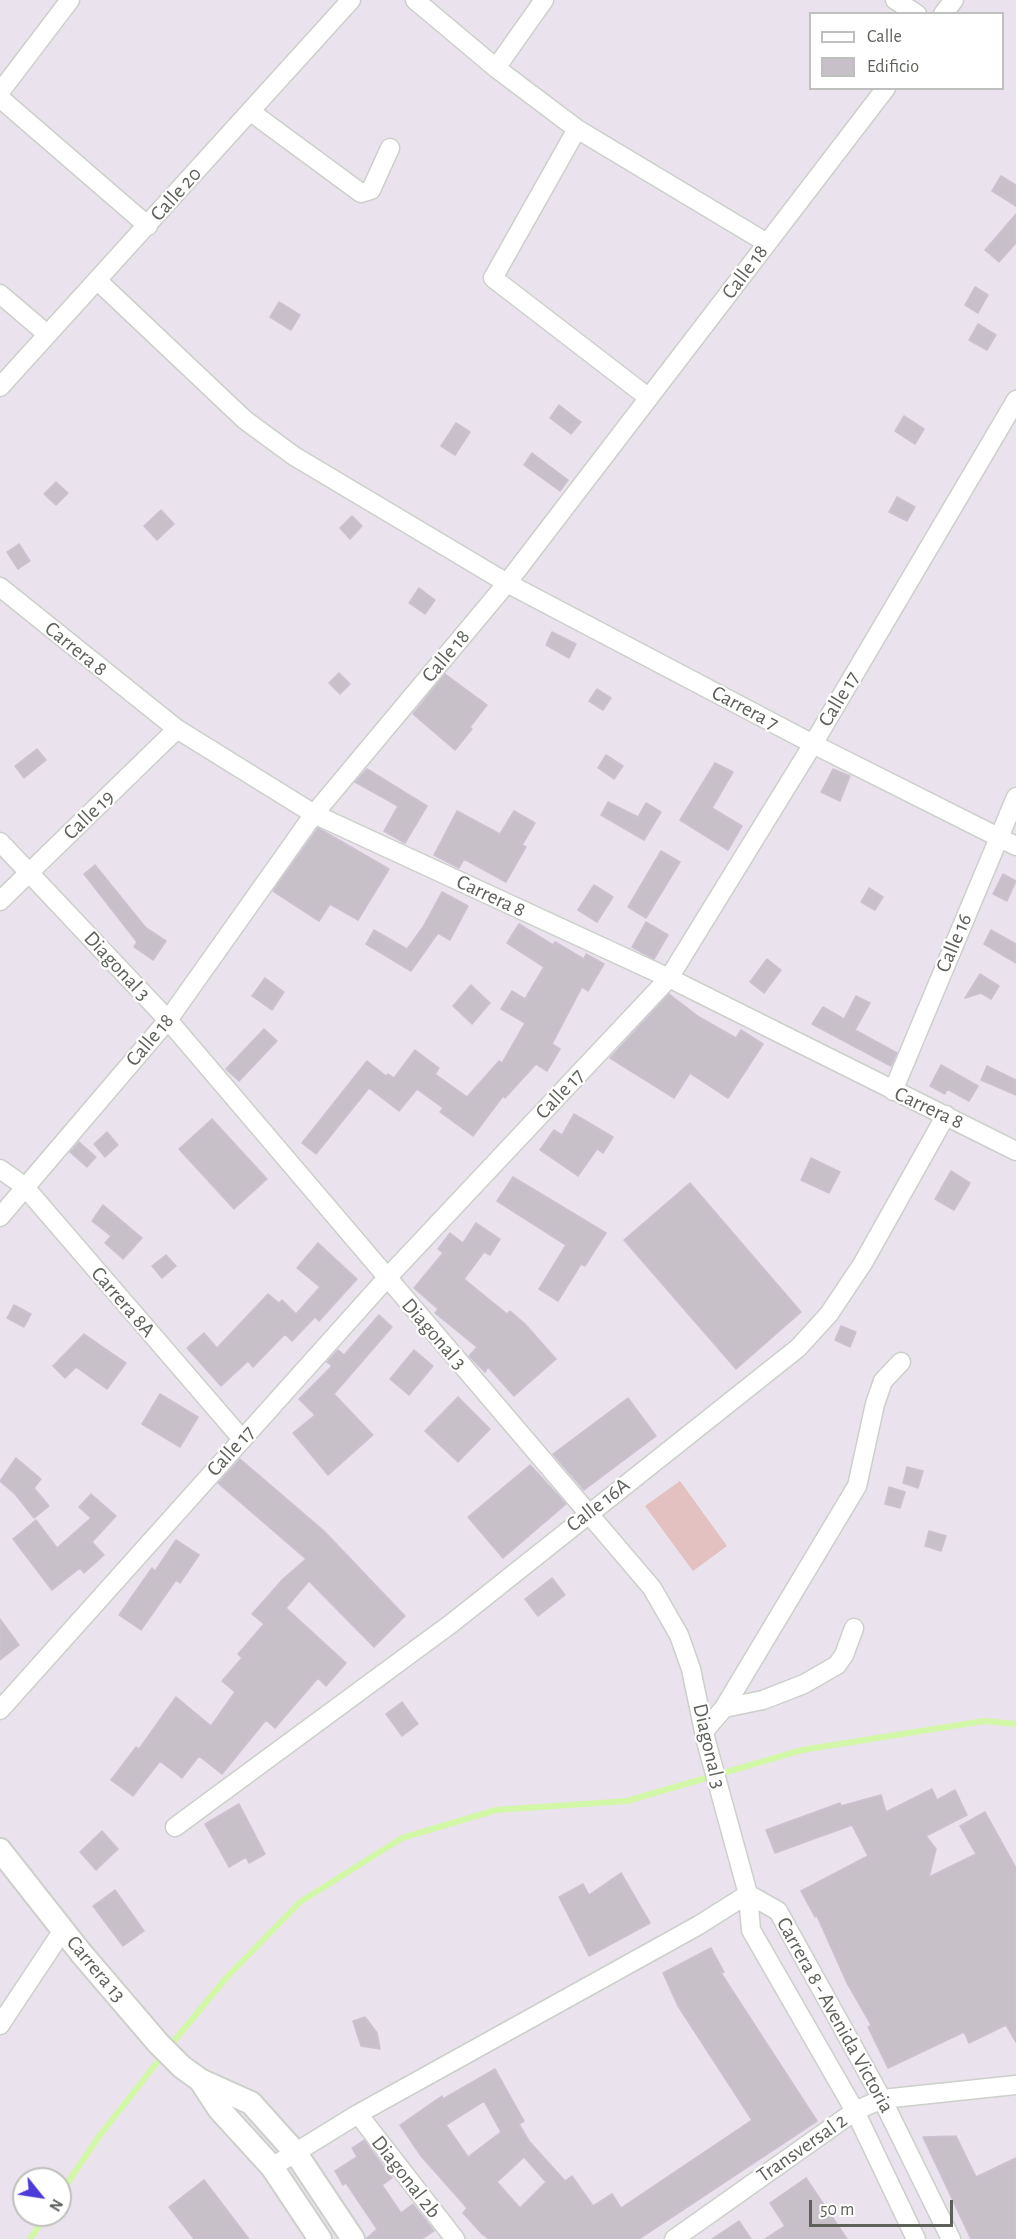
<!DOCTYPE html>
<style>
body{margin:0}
#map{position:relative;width:1016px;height:2239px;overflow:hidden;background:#eae2ec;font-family:"Alegreya Sans",sans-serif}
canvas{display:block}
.legend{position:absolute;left:809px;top:12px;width:195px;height:78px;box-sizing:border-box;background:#fff;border:2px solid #bec0bd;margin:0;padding:8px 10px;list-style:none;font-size:18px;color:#5d615a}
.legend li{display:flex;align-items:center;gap:12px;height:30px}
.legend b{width:30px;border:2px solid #bec0bd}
.north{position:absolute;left:12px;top:2167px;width:60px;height:60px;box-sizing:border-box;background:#fff;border:2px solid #bec0bd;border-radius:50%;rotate:120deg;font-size:16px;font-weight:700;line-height:24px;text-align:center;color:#5d615a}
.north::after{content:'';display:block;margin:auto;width:21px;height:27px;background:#4c3ad9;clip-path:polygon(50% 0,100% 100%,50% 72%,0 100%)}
.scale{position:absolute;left:809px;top:2200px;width:144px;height:27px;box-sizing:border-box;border:3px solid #5d615a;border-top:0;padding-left:8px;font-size:18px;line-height:21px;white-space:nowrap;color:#5d615a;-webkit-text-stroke:4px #fff;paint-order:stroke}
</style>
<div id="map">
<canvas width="1016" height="2239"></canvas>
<ul class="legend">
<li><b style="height:8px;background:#fff"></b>Calle</li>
<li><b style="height:16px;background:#c7c0c9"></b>Edificio</li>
</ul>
<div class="north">N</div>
<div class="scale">50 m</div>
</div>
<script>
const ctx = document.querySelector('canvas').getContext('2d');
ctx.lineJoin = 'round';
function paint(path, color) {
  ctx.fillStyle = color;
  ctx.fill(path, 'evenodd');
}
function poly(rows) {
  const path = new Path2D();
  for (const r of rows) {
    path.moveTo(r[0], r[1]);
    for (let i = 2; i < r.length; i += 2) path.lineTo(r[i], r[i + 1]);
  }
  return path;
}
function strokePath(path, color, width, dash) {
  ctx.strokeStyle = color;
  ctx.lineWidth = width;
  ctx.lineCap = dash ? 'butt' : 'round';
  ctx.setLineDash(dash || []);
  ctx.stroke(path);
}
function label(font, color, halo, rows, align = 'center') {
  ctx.font = font + ' "Alegreya Sans",sans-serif';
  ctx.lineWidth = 4.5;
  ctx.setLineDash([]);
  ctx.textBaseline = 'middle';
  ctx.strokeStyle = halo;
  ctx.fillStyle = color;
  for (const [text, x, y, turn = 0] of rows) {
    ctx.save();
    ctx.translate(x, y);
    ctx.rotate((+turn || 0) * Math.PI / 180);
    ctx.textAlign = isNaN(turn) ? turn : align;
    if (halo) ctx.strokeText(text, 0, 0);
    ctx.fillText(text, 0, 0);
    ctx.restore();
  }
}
paint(poly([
 [680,1481,727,1546,693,1571,645,1506]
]), '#e2c1c0');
strokePath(poly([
 [169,2047,226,1978,300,1902,402,1838,496,1810,627,1801,802,1750,984,1721,1016,1724],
 [60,2194,100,2135,163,2055],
 [30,2239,46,2215]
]), '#d2f7a7', 6);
const building = poly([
 [1001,176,1016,185,1016,206,992,191,1001,176],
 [1016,214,1016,243,999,262,985,250,1016,214],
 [975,287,988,295,978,313,965,305,975,287],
 [279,302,300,315,291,330,270,317,279,302],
 [978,324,996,335,987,350,969,340,978,324],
 [559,405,581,422,571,434,550,418,559,405],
 [904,416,924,429,915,444,895,431,904,416],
 [456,423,470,432,455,455,441,446,456,423],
 [532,453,568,480,560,491,524,465,532,453],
 [56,482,68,493,56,505,44,494,56,482],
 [897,497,915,507,907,521,889,512,897,497],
 [161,510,174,524,157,540,144,526,161,510],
 [352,516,362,526,350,539,340,528,352,516],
 [19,544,30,561,18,569,7,552,19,544],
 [419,588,435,600,425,614,409,603,419,588],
 [552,632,576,644,569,658,546,645,552,632],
 [339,673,350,684,340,694,329,683,339,673],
 [445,674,487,705,470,727,472,729,455,750,413,714,445,674],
 [597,689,611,698,603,710,589,701,597,689],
 [37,749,46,760,24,778,15,766,37,749],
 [606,755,623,766,614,779,598,768,606,755],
 [715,763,733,772,712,808,742,826,728,850,680,820,715,763],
 [367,769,427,806,405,843,384,831,398,806,355,782,367,769],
 [833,769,850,776,840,801,821,792,833,769],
 [608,802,638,817,646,803,661,812,644,840,601,815,608,802],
 [457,811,500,834,514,811,535,823,522,845,526,847,506,882,464,859,459,868,434,855,457,811],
 [318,828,389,869,358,920,330,904,319,921,273,891,318,828],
 [661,851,680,862,646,918,628,907,661,851],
 [95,865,146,928,166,941,153,960,134,947,137,942,84,874,95,865],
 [1003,874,1016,881,1007,901,993,894,1003,874],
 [594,885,613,897,597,922,578,910,594,885],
 [869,888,883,897,875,910,861,902,869,888],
 [442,892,468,906,450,940,438,933,411,971,366,944,374,930,407,949,423,927,442,892],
 [646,922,668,935,654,959,632,947,646,922],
 [519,924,553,945,555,942,584,959,586,954,604,964,588,991,582,987,552,1044,560,1049,547,1071,536,1064,505,1098,503,1096,473,1136,440,1112,443,1108,417,1089,399,1111,369,1088,316,1154,302,1143,367,1061,386,1076,388,1074,394,1078,415,1050,439,1068,435,1074,467,1097,499,1061,502,1063,525,1023,501,1009,512,991,525,999,544,967,507,943,519,924],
 [991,930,1016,944,1016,963,984,944,991,930],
 [767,959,781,970,764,993,750,982,767,959],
 [980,974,999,986,991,999,981,993,965,998,980,974],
 [265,978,284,992,272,1010,252,996,265,978],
 [471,985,490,1003,472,1024,453,1006,471,985],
 [669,994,699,1017,736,1038,741,1030,763,1044,728,1098,690,1073,674,1098,610,1058,669,994],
 [856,996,870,1003,855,1030,897,1053,891,1066,812,1024,823,1007,844,1019,856,996],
 [264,1029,277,1041,239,1081,226,1069,264,1029],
 [941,1065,978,1086,969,1101,947,1089,945,1094,930,1086,941,1065],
 [987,1066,1016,1080,1016,1095,981,1080,987,1066],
 [574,1114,613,1137,603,1153,597,1149,578,1176,540,1150,554,1130,562,1135,574,1114],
 [212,1119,267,1179,234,1209,179,1149,212,1119],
 [107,1132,118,1145,105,1157,94,1144,107,1132],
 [79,1142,96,1157,87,1167,70,1152,79,1142],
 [811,1158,840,1172,829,1193,801,1180,811,1158],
 [951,1171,970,1183,954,1210,935,1199,951,1171],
 [513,1177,606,1233,585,1266,581,1264,558,1301,539,1289,566,1245,497,1201,513,1177],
 [690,1183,801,1312,736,1369,624,1240,690,1183],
 [103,1205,142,1238,123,1259,105,1243,111,1236,92,1221,103,1205],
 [476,1223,500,1239,490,1255,484,1252,464,1279,507,1314,510,1311,525,1324,556,1359,514,1396,488,1367,485,1372,469,1356,477,1347,435,1313,438,1309,414,1288,443,1253,438,1249,450,1233,463,1243,476,1223],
 [318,1243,357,1279,319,1321,315,1317,292,1341,285,1334,253,1367,248,1361,221,1386,187,1348,204,1333,217,1348,268,1294,279,1303,282,1300,296,1314,320,1287,297,1268,318,1243],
 [166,1255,176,1266,162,1278,152,1266,166,1255],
 [14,1305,31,1314,24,1327,7,1318,14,1305],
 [379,1315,392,1327,334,1394,373,1435,328,1475,293,1433,315,1415,299,1399,332,1366,327,1362,338,1350,344,1355,379,1315],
 [841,1326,856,1332,850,1347,835,1340,841,1326],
 [84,1334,126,1363,107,1389,76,1367,65,1378,53,1366,84,1334],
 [414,1350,433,1366,409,1395,390,1379,414,1350],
 [160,1394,198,1417,180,1447,142,1424,160,1394],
 [458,1397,490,1429,458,1462,425,1431,458,1397],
 [628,1398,656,1436,584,1490,553,1454,628,1398],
 [16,1458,41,1479,34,1488,49,1506,34,1518,15,1494,0,1481,16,1458],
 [240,1459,324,1531,405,1616,374,1647,309,1581,286,1608,346,1663,326,1686,318,1678,275,1728,266,1720,222,1774,199,1756,182,1778,160,1761,133,1796,111,1780,136,1747,139,1749,176,1697,211,1726,235,1692,222,1681,242,1658,238,1654,264,1624,252,1614,283,1579,306,1559,218,1483,240,1459],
 [530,1465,566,1504,503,1558,468,1517,530,1465],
 [907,1467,923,1471,918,1488,903,1483,907,1467],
 [889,1487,905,1492,900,1508,885,1504,889,1487],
 [91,1494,116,1516,92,1542,104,1555,84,1573,80,1568,52,1590,13,1539,36,1520,57,1548,91,1518,79,1507,91,1494],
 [929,1531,946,1536,941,1551,925,1546,929,1531],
 [176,1540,199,1555,180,1583,176,1580,141,1630,119,1615,152,1568,155,1571,176,1540],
 [552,1578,565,1595,538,1616,525,1599,552,1578],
 [0,1619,19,1645,0,1660,0,1619],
 [402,1702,418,1724,402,1736,386,1714,402,1702],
 [932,1789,937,1800,955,1790,967,1815,926,1836,936,1849,929,1877,976,1854,960,1826,985,1812,1016,1868,1016,2042,1006,2025,969,2043,964,2032,888,2068,868,2027,871,2025,847,1983,817,1916,815,1917,801,1891,868,1856,852,1825,775,1853,766,1830,840,1803,841,1806,881,1795,886,1812,932,1789],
 [239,1804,265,1854,249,1863,246,1857,229,1867,205,1824,239,1804],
 [102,1831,118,1849,96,1870,80,1852,102,1831],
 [621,1873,650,1923,589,1956,559,1897,583,1884,589,1895,621,1873],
 [115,1890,144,1931,123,1946,93,1906,115,1890],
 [711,1948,724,1972,721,1973,817,2121,639,2239,489,2239,482,2234,463,2213,467,2208,421,2156,400,2125,442,2096,443,2099,495,2069,524,2121,519,2124,529,2141,565,2181,572,2176,593,2206,612,2194,621,2208,752,2120,678,2006,663,1973,711,1948],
 [484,2101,501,2132,468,2157,446,2125,484,2101],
 [524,2157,546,2182,520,2208,497,2182,524,2157],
 [365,2017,377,2033,380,2049,361,2046,353,2021,365,2017],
 [956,2136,976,2177,1016,2158,1016,2239,971,2239,923,2137,956,2136],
 [364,2140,392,2178,382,2185,401,2213,413,2204,434,2231,422,2239,366,2239,377,2229,346,2183,343,2185,335,2171,357,2157,352,2148,364,2140],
 [806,2178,847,2239,765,2239,785,2226,770,2203,806,2178],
 [204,2180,249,2239,194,2239,169,2207,204,2180],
 [739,2221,751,2239,712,2239,739,2221]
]);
paint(building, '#c7c0c9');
strokePath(building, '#ccc1d0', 1.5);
const minor = poly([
 [415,0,496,68,577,129,767,243],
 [895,0,917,14],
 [943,14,954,0],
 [496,68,544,0],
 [0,92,70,0],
 [0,98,148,226],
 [251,112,361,193,371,190,390,148],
 [577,129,493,278,649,398],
 [98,281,245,420,294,456,507,583,813,744,1016,846],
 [0,294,47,334],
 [0,387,351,0],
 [0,587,177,729,314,814,669,978,1016,1151],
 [0,842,168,1020,652,1588,679,1635,691,1669,706,1741,748,1894,751,1930,855,2111,916,2239],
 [0,901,177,729],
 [893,1091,1016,797],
 [0,1169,24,1186,242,1439],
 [0,1217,168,1020,314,814,507,583,886,88],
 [724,1708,763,1700,804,1684,837,1665,844,1655,854,1628],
 [0,1710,386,1279,669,978,813,744,1016,400],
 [705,1730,724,1708,857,1486,875,1404,883,1381,901,1362],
 [175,1827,452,1623,798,1348,829,1314,863,1263,946,1115],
 [748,1894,778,1911,882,2099,951,2239],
 [0,2025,63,1930],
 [358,2114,455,2239],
 [272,2167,358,2114,699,1925,748,1894],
 [674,2239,855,2111,882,2099,1016,2085]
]);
const tertiary = poly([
 [0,1850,81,1953,158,2043,182,2067,200,2080,251,2103,295,2152,353,2239],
 [200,2080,219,2109,272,2167,320,2239]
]);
strokePath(minor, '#ccd0ca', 21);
strokePath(tertiary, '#ccd0ca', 26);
strokePath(minor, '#fff', 18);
strokePath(tertiary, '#fff', 22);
label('21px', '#5d615a', '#fff', [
 ["Calle 20",176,194,-48],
 ["Calle 18",745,272,-53],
 ["Carrera 8",76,649,39],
 ["Calle 18",446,656,-50],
 ["Calle 17",839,699,-59],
 ["Carrera 7",745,708,28],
 ["Calle 19",89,815,-44],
 ["Carrera 8",491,896,25],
 ["Calle 16",954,943,-67],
 ["Diagonal 3",117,966,47],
 ["Calle 18",150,1040,-50],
 ["Calle 17",560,1094,-47],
 ["Carrera 8",929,1108,25],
 ["Carrera 8A",123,1302,49],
 ["Diagonal 3",434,1334,49],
 ["Calle 17",231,1451,-48],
 ["Calle 16A",598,1505,-38],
 ["Diagonal 3",709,1746,77],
 ["Carrera 13",96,1969,50],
 ["Carrera 8 - Avenida Victoria",835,2015,61],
 ["Transversal 2",802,2148,-35],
 ["Diagonal 2b",406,2177,52]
]);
</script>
